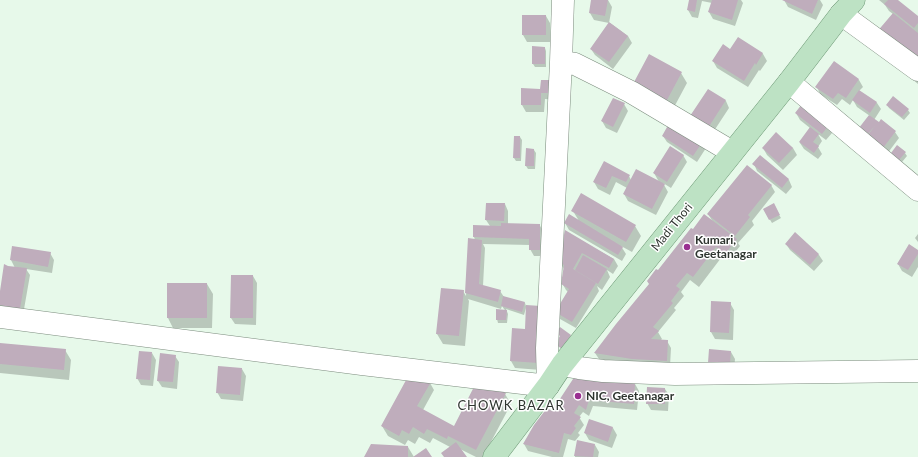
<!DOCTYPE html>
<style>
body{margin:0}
canvas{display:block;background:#e7f9ea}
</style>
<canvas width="918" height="457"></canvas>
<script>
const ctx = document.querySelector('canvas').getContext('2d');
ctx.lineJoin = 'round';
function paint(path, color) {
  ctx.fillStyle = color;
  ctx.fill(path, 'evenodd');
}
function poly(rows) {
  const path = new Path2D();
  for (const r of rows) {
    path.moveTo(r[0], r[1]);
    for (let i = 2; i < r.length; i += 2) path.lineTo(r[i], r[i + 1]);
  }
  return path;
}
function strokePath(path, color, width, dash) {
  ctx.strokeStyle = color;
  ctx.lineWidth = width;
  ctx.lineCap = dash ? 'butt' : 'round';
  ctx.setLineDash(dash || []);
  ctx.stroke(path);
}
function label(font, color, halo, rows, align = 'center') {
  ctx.font = font + ' Lato,sans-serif';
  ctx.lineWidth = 3;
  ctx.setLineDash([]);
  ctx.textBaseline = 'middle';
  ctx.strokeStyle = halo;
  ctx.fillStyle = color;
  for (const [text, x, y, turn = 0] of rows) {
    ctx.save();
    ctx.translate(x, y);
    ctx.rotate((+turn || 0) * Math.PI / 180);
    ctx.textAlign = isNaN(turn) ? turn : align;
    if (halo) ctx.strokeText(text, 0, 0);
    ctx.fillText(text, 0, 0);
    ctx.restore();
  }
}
paint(poly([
 [592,0,608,0,612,7,609,23,594,20,590,13],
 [690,0,741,0,743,3,735,26,713,19,709,12,712,3,702,1,698,18,692,17,688,10],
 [784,0,820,0,823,5,816,20,788,7],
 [879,0,896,0,918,17,918,84,877,50,893,14,889,11,885,5],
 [546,16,550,23,550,42,527,42,523,35],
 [610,23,628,36,632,43,613,69,595,55,591,49],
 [738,38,763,54,767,61,760,71,759,70,748,87,717,68,713,61,731,50],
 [533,47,545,48,546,51,546,67,535,67,533,64],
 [834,62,859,80,863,87,859,91,877,103,881,109,874,120,895,132,899,138,887,154,865,142,870,116,857,107,853,100,850,105,842,99,837,105,820,94,817,87],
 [681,73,687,83,672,111,640,94],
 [542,81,556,100,545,99,544,112,526,112,522,105,541,90],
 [708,90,726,101,729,108,712,134,695,123],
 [624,104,628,111,617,133,606,128,602,121],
 [887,105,908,110,910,113,904,120,889,108],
 [796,113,828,126,832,133,826,140,818,134,822,141,818,147,822,154,818,159,804,149,800,143,810,128,800,120],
 [672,122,706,148,697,162,667,142,663,136],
 [776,134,793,148,797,155,783,170,767,155,763,148],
 [546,135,550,135,544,213],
 [520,137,522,140,521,161,516,161,514,158],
 [534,150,536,153,535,169,528,169,526,166],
 [905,153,907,156,902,162,894,156],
 [683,155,687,162,671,188,663,183,668,192,656,215,628,201,624,194,627,188,616,182,610,195,598,189,594,182,604,163,629,176,631,180,659,182,654,173],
 [760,156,789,180,792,187,786,194,757,171,754,164],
 [771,185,775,192,752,221,754,225,738,243,740,246,729,260,717,251,721,258,699,287,690,280,681,292,684,296,674,308,676,310,658,332,662,339,660,341,667,341,671,348,670,367,636,366,599,359,595,353,650,285,658,272,696,233,713,222,708,214],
 [505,204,508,211,508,224,539,224,543,231,543,256,534,256,530,249,530,245,483,244,485,248,483,286,500,291,504,297,525,303,526,306,541,370,515,368,511,361,526,330,526,308,524,315,506,309,508,314,507,323,498,323,497,319,505,311,505,310,504,309,502,306,501,309,468,299,469,301,465,346,443,344,437,334,463,291,466,296,469,239,475,240,474,237,474,226,490,226,486,220],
 [773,205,781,218,772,223,764,210],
 [573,211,635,226,641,236,632,252,621,246,626,254,622,261,569,230,565,223,579,221],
 [565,232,614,259,618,266,613,274,607,270,610,277,602,290,597,286,599,291,576,328,560,319,556,312,568,292,566,290,562,283,564,269,560,262],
 [795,234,819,255,823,261,814,271,790,250,786,244],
 [918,234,918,242,915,238],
 [918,251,918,267,912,277,902,271,898,264],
 [50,253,54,260,52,273,26,269,30,275,23,315,0,307,0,297,15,268,11,260],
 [253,276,257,283,256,325,235,324,231,318],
 [207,284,213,294,212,328,173,328,168,318],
 [730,303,734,310,733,340,715,339,711,332],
 [0,344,65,350,71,360,69,380,0,373],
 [731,352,735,359,734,371,709,362],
 [152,353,156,360,153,386,141,385,137,378],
 [175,356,179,362,177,389,162,387,158,381],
 [242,369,246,376,243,401,221,399,217,392],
 [430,383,434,390,423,410,454,427,505,394,511,404,483,457,476,457,460,449,466,457,445,457,450,447,433,438,430,443,419,437,415,444,408,440,405,445,388,436,382,426],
 [635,384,639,391,637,410,593,406,589,416,583,412,579,417,584,425,578,433,580,435,575,441,568,439,563,457,552,457,528,451,524,444,535,426,552,412],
 [665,389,669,395,668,411,651,410,647,403],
 [590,420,613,428,617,435,612,448,589,440,585,433],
 [595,445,599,452,598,457,575,457,575,456],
 [408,447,414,457,365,457]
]), '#0003');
paint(poly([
 [591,0,608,0,605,16,589,13],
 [689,0,697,0,695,12,687,10],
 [712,0,738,0,732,20,708,12],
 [782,0,818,0,812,14],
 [888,0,898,0,918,16,918,23,914,28,884,4],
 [893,13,918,33,918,71,870,40],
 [522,15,546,15,546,35,522,35],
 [609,22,628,36,609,62,590,49],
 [738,37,763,53,756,65,755,63,744,81,712,61,723,44,730,49],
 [532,46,545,47,545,64,532,64],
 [649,54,682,72,666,102,633,84],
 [834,61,859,79,846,98,838,93,833,99,815,87],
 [541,80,553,80,553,93,541,93,541,105,521,105,521,88,540,89],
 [708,89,726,100,708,128,690,116],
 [859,90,877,102,870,113,852,100],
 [893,96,909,109,902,117,886,105],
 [613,98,625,103,613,127,601,121],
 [802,104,829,125,822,134,795,113],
 [869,115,879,122,881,119,896,131,883,148,867,136,875,126,863,139,855,133],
 [671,120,703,141,693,156,662,136],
 [810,127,819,134,813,142,819,146,814,153,799,142],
 [776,132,793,148,779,163,762,148],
 [514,136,520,136,520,158,513,158],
 [897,145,906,152,899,160,891,153],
 [670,146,684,155,667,182,653,173],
 [526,148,534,149,534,166,525,166],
 [760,155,789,179,782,188,752,164],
 [604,161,630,175,626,182,612,176,606,188,593,182],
 [747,165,772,185,748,215,750,217,735,236,707,214],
 [636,169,665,184,652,209,623,194],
 [581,193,636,225,626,242,571,211],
 [486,203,505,203,504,221,485,220],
 [774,203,780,215,769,220,763,209],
 [569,214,623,247,618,255,564,223],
 [704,214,737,239,725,254,716,247,693,277,687,273,676,286,680,289,671,301,673,303,653,327,659,331,651,339,668,340,667,361,632,359,594,353,616,324,649,284,647,281,656,269,658,270,691,228,693,229],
 [501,223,540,224,540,250,529,250,529,239,473,237,473,225,501,226],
 [565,230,614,259,609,268,582,253,573,269,596,283,572,322,555,312,569,289,561,284,564,265,559,262],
 [795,232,819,254,810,265,785,244],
 [468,238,482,240,479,284,501,290,498,302,465,293],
 [909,244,918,250,918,254,908,270,897,264],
 [12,246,51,252,48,267,10,260],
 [583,255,607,269,598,284,575,270],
 [4,264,8,266,27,268,20,309,0,305,0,291],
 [231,275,253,275,253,318,230,318],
 [167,283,207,283,207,318,167,318],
 [441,288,464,290,459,336,436,334],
 [503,296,525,302,522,312,501,306],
 [711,301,731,302,729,333,710,332],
 [526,305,541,306,538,363,510,361,512,328,525,329],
 [496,309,507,310,506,320,496,320],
 [560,327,571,335,562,349,555,344,560,336,556,333],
 [0,343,66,349,64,370,0,364],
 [709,349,731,351,730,364,708,363],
 [139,351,152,352,150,380,136,379],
 [160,353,176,355,173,382,157,381],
 [218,366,242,368,240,395,216,393],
 [411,371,431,382,417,406,454,426,478,379,506,393,476,450,448,436,447,439,427,429,424,434,413,427,409,434,402,430,399,436,381,426],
 [575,376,635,383,634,404,589,400,586,410,579,405,574,413,581,417,574,426,576,428,571,435,564,433,559,453,523,444,534,425,547,408,552,411],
 [647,387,665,388,665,404,646,404],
 [589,419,613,427,608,442,584,433],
 [577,440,595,444,593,457,574,456],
 [456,442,467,457,444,457,441,453],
 [371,444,408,446,408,457,364,457],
 [426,448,432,457,413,457]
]), '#bfadbc');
const minor = poly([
 [841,14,918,70],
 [561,62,575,64,631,92,732,152],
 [789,82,918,190],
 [0,317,362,364,548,386,547,348,561,62,563,0],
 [562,365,579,368,603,371,675,374,918,371]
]);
const major = poly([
 [494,457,548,386,562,365,789,82,841,14,854,0]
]);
strokePath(minor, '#7c8c7e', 23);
strokePath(major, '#6e9976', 23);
strokePath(minor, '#fff', 22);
strokePath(major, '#bde2c4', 22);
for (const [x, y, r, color] of [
 [687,247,4,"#9a2f91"],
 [578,396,4,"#9a2f91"]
]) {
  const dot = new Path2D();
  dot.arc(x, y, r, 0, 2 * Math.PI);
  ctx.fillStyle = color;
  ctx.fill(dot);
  strokePath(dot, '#fff', 1.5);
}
label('12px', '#2e352f', '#fff', [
 ["Madi Thori",672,227,-51]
]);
label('bold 12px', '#2e352f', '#fff', [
 ["Kumari,",695,240],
 ["Geetanagar",695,254],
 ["NIC, Geetanagar",586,396]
], 'left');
ctx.letterSpacing = '1px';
label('13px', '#2e352f', '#fff', [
 ["CHOWK BAZAR",511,406]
]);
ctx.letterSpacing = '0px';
</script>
